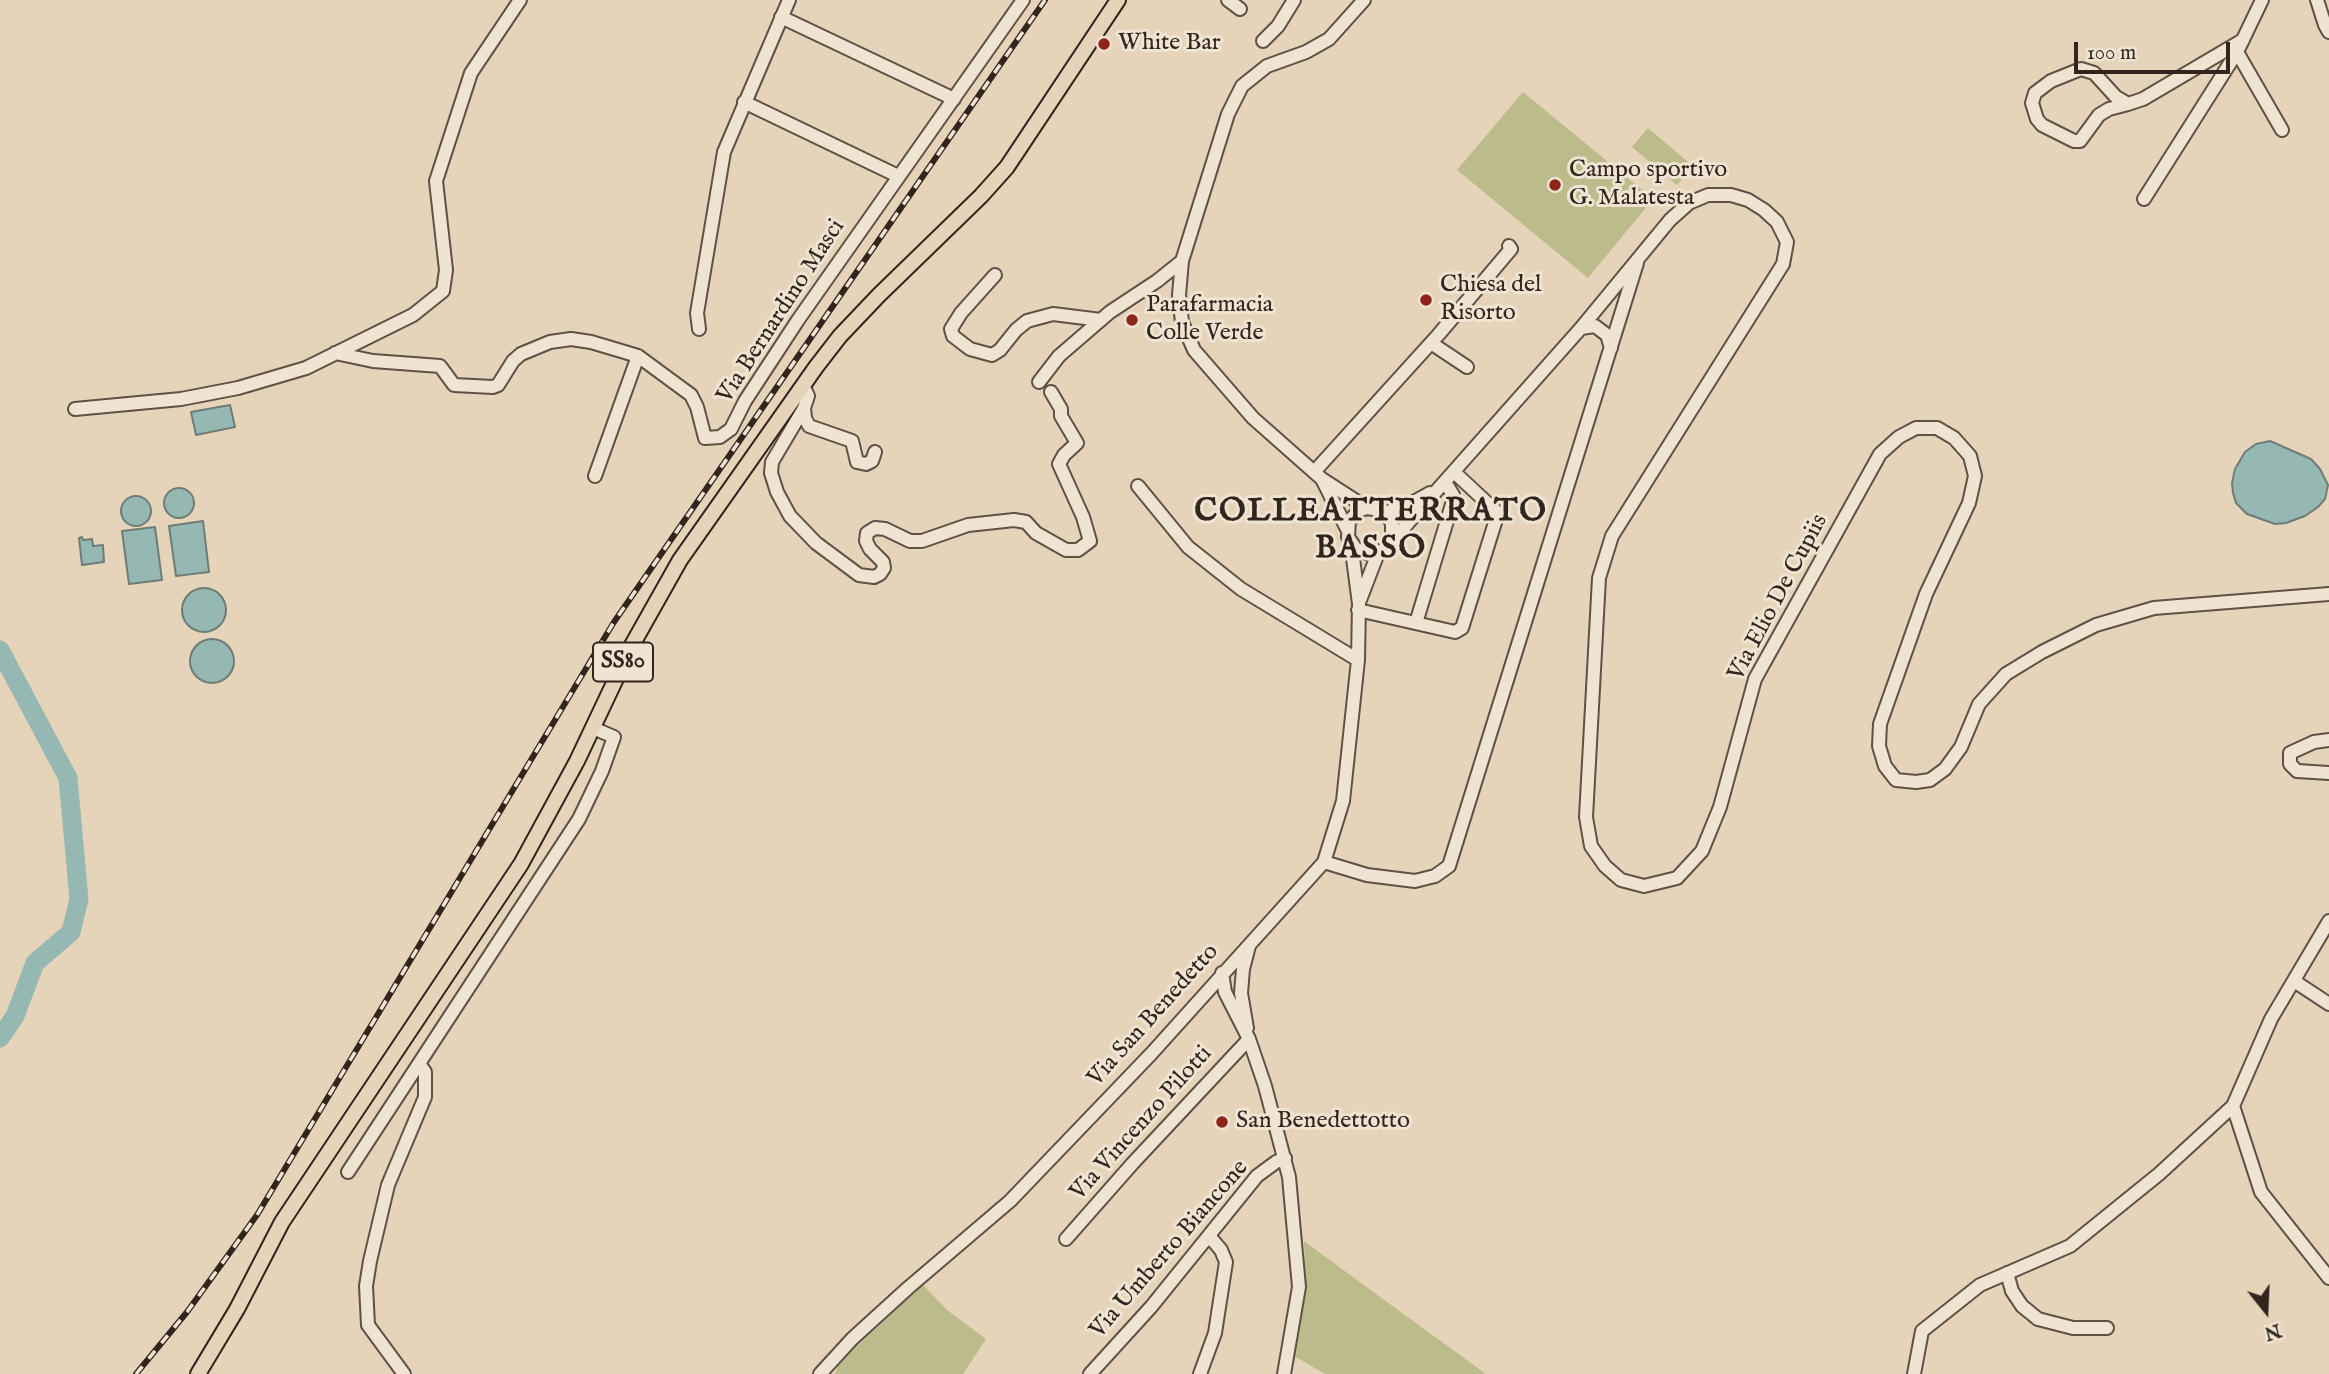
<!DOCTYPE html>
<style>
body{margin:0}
#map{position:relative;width:2329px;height:1374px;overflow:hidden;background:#e6d4ba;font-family:"IM FELL English",serif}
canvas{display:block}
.north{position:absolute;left:2231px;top:1276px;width:70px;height:70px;-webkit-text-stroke:5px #efe3d2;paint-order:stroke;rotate:162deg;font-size:19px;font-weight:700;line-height:28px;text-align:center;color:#32251e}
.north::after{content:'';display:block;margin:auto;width:24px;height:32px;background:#32251e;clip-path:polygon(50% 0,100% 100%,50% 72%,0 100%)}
.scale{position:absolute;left:2074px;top:42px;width:156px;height:32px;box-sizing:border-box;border:4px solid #32251e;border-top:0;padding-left:9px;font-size:21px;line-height:24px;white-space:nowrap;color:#32251e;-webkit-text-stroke:5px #efe3d2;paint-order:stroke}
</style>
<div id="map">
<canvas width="2329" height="1374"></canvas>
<div class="north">N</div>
<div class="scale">100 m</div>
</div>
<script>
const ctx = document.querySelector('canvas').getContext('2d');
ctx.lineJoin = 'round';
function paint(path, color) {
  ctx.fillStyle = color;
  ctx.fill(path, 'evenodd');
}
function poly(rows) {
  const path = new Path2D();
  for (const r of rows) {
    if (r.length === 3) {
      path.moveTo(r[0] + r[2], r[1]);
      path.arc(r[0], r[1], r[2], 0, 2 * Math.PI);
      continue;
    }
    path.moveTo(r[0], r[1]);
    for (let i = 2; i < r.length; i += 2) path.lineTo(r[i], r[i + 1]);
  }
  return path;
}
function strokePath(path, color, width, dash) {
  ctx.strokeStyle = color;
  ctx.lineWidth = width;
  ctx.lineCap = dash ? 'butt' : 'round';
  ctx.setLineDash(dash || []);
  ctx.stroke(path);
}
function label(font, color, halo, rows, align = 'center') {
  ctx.font = font + ' "IM FELL English",serif';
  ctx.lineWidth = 6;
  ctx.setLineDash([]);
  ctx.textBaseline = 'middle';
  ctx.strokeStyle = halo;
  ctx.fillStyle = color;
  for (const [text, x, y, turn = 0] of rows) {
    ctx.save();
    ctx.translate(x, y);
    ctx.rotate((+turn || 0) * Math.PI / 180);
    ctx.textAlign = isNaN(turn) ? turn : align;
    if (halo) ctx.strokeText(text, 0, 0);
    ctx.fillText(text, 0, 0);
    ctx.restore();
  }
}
paint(poly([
 [1523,92,1653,199,1588,278,1457,170],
 [1648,128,1693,166,1677,185,1632,147],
 [1304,1241,1376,1294,1486,1374,1325,1374,1294,1356,1306,1285],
 [923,1285,947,1310,986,1339,963,1374,835,1374,838,1366,857,1346]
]), '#bcbb8b');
const water = poly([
 [230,405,235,427,196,435,191,412,230,405],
 [2270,441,2311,459,2320,469,2328,485,2325,499,2318,507,2305,516,2286,523,2275,524,2247,514,2236,503,2233,493,2232,483,2235,469,2245,452,2256,444,2270,441],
 [179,503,15],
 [136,511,15],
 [203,521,209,572,176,576,169,526,203,521],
 [155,527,162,580,129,584,122,531,155,527],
 [82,537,83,540,92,539,93,546,103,545,104,562,82,565,79,538,82,537],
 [204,610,22],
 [212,661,22]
]);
paint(water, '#96b8b2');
strokePath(water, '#6e7d77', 2);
strokePath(poly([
 [0,650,68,778,79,899,71,932,35,963,15,1016,0,1038]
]), '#96b8b2', 19);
const minor = poly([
 [1228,0,1240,9],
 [1364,0,1329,39,1306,52,1267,66,1242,86,1228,114,1182,261,1179,295,1182,322,1194,350,1253,418,1322,479,1367,508],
 [2317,0,2325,25,2329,32],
 [781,17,954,99],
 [1263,41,1278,26,1294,0],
 [2237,52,2282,130],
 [744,102,898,176],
 [2128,104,2116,97,2094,73,2081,69,2051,81,2035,93,2032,103,2037,119,2042,125,2074,141,2080,141,2099,115,2109,109,2128,104,2143,99,2243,40],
 [2144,199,2237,52,2262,0],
 [995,275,961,313,951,329,953,336,970,349,992,355,1000,350,1016,330,1027,321,1053,314,1101,320],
 [1581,328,1595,326,1607,335,1611,348],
 [699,329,697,313,724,152,789,0],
 [1431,343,1467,367],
 [335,353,373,361,440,366,454,385,493,387,498,385,513,361,521,354,550,342,571,339,591,342,638,356],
 [1039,382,1059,356,1110,312,1157,281,1182,261],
 [803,385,808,396,804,408,772,462,771,473,777,492,790,516,816,543,859,575,874,577,880,574,884,568,883,562,870,549,866,541,867,533,875,528,885,529,910,541,922,541,968,525,1014,520,1026,522,1036,533,1066,550,1078,550,1090,541,1083,517,1059,464,1064,455,1077,443,1061,416,1061,409,1051,392],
 [804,408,805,418,809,426,852,441,857,462,866,464,872,461,875,452],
 [75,409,181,399,238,388,306,368,413,315,443,291,446,270,436,181,471,73,520,0],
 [1314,472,1439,334,1511,249,1509,246],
 [595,476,638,356,691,395,697,407,705,438,720,437,731,429,745,401,798,320,1023,0],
 [1322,479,1347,529],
 [1138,486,1188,547,1241,589,1358,660],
 [1385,513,1410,504,1430,493],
 [1392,540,1392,523,1385,513,1380,510,1367,508,1360,510,1349,521,1348,537,1356,549,1370,554,1384,550,1581,328,1670,220,1689,203,1708,195,1731,195,1748,200,1764,210,1777,222,1787,242,1783,264,1612,536,1599,578,1586,817,1591,846,1605,866,1621,880,1644,886,1677,878,1702,851,1720,807,1755,679,1880,454,1899,437,1916,428,1937,428,1954,438,1970,456,1975,476,1969,503,1926,594,1880,724,1879,746,1885,766,1896,780,1916,782,1930,780,1945,769,1961,747,1979,704,2006,674,2042,652,2096,625,2154,608,2329,594],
 [1360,600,1378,553],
 [1358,610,1455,632,1462,628,1498,513,1454,472],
 [1416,623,1453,501,1453,495,1445,482],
 [2329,740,2314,742,2290,753,2290,764,2297,771,2329,773],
 [1324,862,1367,875,1415,881,1435,876,1449,866,1637,263],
 [1222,973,1225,992,1249,1039,1265,1086,1289,1177,1299,1287,1284,1374],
 [2294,981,2329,1004],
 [1247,1028,1241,993,1243,969,1249,946],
 [2233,1106,2261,1192,2329,1278],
 [348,1172,579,819,602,771,614,737,593,728],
 [1066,1239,1133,1163,1249,1039],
 [2007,1273,2012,1291,2022,1306,2038,1319,2073,1328,2107,1328],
 [404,1374,368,1325,366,1286,370,1261,388,1185,425,1097,425,1072,420,1065],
 [820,1374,852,1339,908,1288,1010,1201,1151,1054,1324,862,1343,801,1358,660,1359,604,1351,543],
 [1090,1374,1151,1307,1257,1176,1276,1162,1285,1158],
 [1200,1374,1215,1333,1226,1262,1221,1250,1210,1237],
 [1914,1374,1922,1331,1980,1285,2070,1246,2159,1174,2233,1106,2271,1019,2329,921]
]);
const major = poly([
 [198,1374,237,1309,282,1222,521,864,577,761,631,647,680,560,816,367,840,336,879,295,981,196,1007,167,1118,0]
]);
strokePath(minor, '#5f5145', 16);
strokePath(major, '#32251e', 18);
strokePath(minor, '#efe3d2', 12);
strokePath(major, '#e6d4ba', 14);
const rail = poly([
 [136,1374,187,1312,257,1215,614,622,1045,0]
]);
strokePath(rail, '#32251e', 6);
strokePath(rail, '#efe3d2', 3.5, [10]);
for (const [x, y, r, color] of [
 [1104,44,7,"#8f2418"],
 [1555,185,7,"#8f2418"],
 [1426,300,7,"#8f2418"],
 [1132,320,7,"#8f2418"],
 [1222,1122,7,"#8f2418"]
]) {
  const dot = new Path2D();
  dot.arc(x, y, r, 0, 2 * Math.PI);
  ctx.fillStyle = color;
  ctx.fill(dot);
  strokePath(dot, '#efe3d2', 2.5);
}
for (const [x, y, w] of [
 [623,662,60]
]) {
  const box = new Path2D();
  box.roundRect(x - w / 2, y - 19.5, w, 39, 5);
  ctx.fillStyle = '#efe3d2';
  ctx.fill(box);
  strokePath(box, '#32251e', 2);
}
label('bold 23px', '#32251e', null, [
 ["SS80",623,662]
]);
label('24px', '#32251e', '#efe3d2', [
 ["White Bar",1118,44],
 ["Campo sportivo",1569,171],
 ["G. Malatesta",1569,199],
 ["Chiesa del",1440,286],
 ["Risorto",1440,314],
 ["Parafarmacia",1146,306],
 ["Colle Verde",1146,334],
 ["San Benedettotto",1236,1122]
], 'left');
label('24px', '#32251e', '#efe3d2', [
 ["Via Bernardino Masci",782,312,-57],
 ["Via Elio De Cupiis",1779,598,-62],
 ["Via San Benedetto",1154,1016,-48],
 ["Via Vincenzo Pilotti",1142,1124,-48],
 ["Via Umberto Biancone",1170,1250,-49]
]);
ctx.letterSpacing = '2px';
label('bold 32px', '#32251e', '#efe3d2', [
 ["COLLEATTERRATO",1371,513],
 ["BASSO",1371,550]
]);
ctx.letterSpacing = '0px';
</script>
